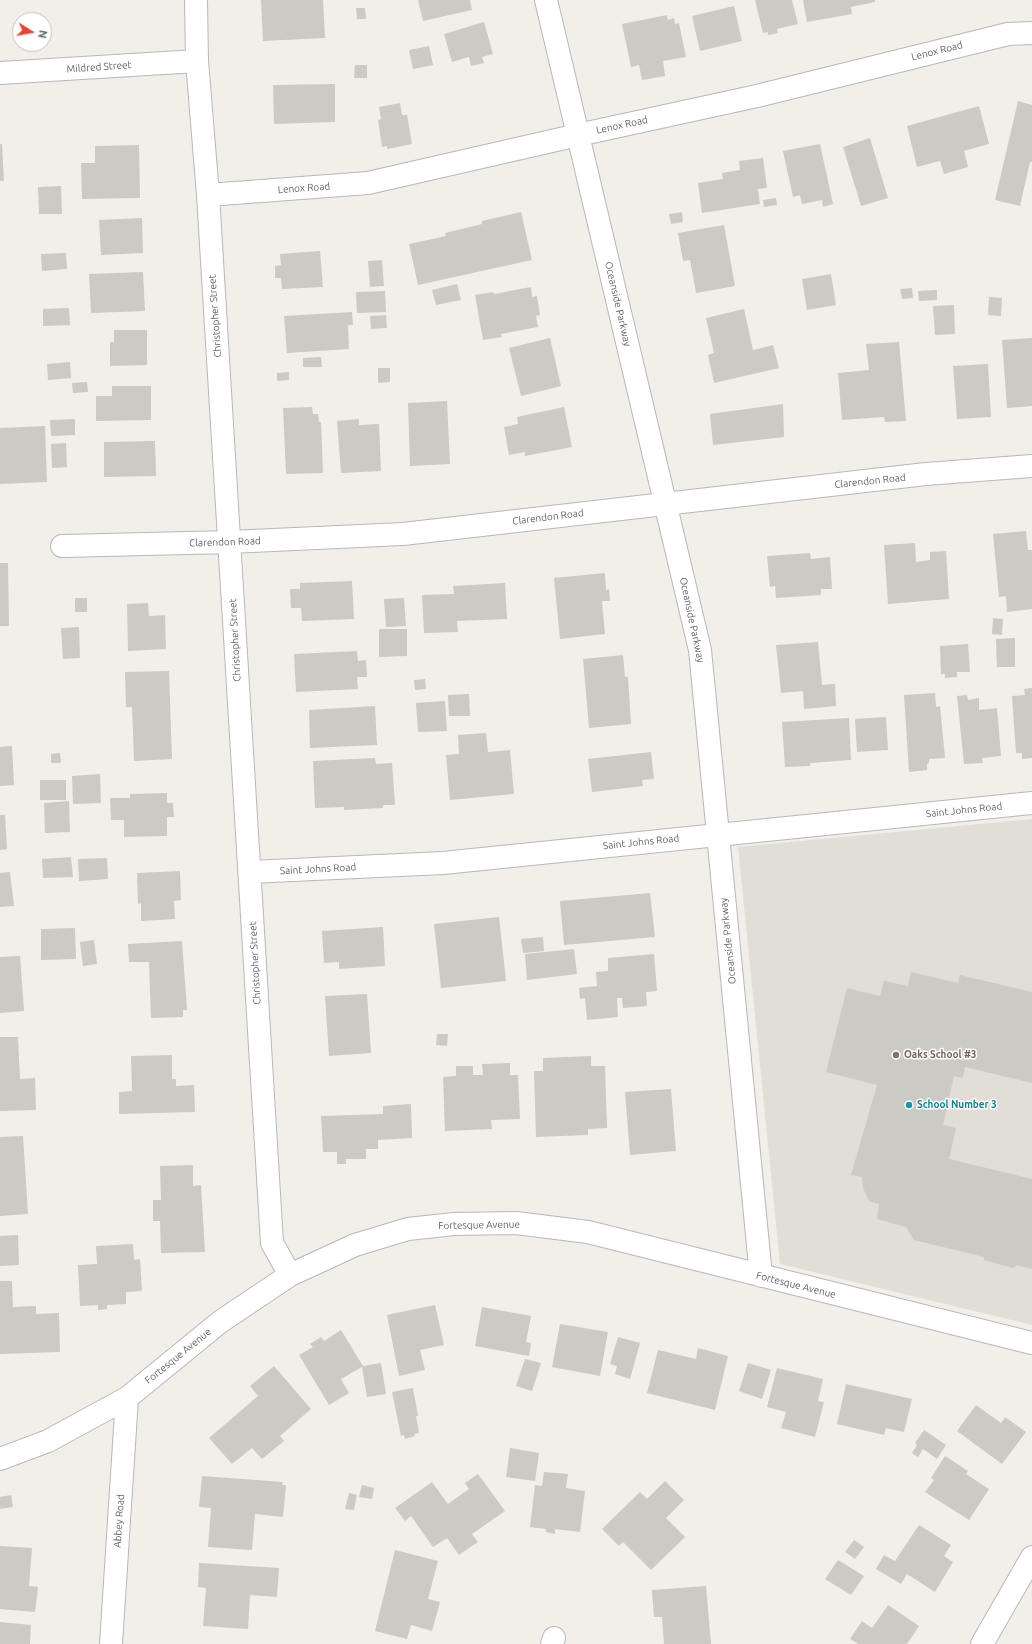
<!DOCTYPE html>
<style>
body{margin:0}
#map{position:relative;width:1032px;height:1644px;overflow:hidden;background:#f1efe8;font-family:Ubuntu,sans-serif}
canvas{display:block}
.north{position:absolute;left:12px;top:12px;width:40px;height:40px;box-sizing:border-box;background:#fff;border:1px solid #bfc1c3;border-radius:50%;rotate:101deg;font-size:11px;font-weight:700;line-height:16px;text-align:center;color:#5f6368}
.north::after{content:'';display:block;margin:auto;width:14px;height:18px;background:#ea4335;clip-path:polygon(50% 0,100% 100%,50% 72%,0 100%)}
</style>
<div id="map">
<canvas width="1032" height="1644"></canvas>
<div class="north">N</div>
</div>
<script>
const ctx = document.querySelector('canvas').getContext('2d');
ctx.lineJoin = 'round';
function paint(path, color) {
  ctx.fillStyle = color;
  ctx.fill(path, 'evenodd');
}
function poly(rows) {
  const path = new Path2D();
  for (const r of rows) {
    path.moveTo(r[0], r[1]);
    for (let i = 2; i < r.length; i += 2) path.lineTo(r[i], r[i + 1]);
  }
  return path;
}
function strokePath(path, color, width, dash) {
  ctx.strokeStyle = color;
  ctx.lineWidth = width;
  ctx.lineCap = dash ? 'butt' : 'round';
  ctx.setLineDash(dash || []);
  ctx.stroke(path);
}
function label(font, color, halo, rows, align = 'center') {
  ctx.font = font + ' Ubuntu,sans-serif';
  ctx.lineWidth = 3;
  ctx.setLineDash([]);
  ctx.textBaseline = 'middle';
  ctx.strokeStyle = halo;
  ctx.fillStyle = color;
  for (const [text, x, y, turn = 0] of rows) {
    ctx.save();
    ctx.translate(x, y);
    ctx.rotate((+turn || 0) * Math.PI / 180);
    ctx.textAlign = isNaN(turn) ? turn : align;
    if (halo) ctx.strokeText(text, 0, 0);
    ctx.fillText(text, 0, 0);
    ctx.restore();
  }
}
paint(poly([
 [1032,819,1032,1325,780,1264,738,847]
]), '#e1ded6');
paint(poly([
 [261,0,323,0,325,38,263,41],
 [418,0,470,0,472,10,423,21],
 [755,0,792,0,798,24,777,29,778,33,768,35,768,32,763,33],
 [803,0,875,0,875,2,851,7,852,14,807,22],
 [734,6,742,41,700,51,692,16],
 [356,8,365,8,366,19,357,19],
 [667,15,668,20,674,18,675,24,679,23,686,57,663,61,665,76,642,80,639,65,631,67,622,24],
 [484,22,493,54,482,57,484,63,471,66,469,57,452,62,444,34],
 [429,46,433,65,413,69,409,50],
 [355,65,367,65,367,78,354,78],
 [335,84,335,122,274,124,273,85],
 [1018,101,1032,105,1032,162,1030,162,1020,206,995,200],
 [400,103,402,115,407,115,412,144,387,149,387,146,382,147,378,120,381,119,379,107],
 [979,106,989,144,964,151,968,167,944,174,940,161,917,167,907,126],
 [870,138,888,198,861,206,843,147],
 [0,144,2,144,4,181,0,181],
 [820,144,833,204,823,207,822,200,802,204,800,195,793,197,783,151],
 [139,145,140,198,82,199,81,163,95,163,95,146],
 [763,158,767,188,758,189,760,204,702,213,698,183,723,179,722,173,740,170,739,161],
 [61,186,62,214,39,214,38,187],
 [776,198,777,205,764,207,763,200],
 [521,212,532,260,418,285,409,244,446,236,445,233,482,224,482,221],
 [682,212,683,222,671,224,669,214],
 [142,218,143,253,101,255,99,220],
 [724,225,735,286,696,293,690,260,683,261,678,233],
 [320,251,323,287,282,289,281,278,275,278,275,266,281,265,280,254],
 [66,253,67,269,42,271,41,254],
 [382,260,384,286,370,287,368,261],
 [143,272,145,311,91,313,89,274],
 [831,274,836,305,807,310,802,279],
 [457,284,461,300,436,305,432,290],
 [531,287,532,297,537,296,540,315,536,316,538,327,501,334,502,337,483,340,475,295,493,292,494,294],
 [912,288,913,298,902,299,900,289],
 [937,290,937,300,919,301,918,291],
 [385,291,386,312,357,313,356,292],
 [989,297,1002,298,1001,316,988,315],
 [954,305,955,334,935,335,933,306],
 [69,308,70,325,43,326,43,309],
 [744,309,753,350,773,345,779,368,714,383,708,355,714,353,706,318],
 [352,312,353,325,348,325,349,349,287,353,284,316],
 [386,315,387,328,371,329,370,316],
 [114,330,147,330,147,365,110,366,110,342,114,342],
 [550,338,561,386,521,396,509,348],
 [1032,338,1032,406,1007,408,1002,340],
 [899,342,906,421,885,422,884,417,842,420,838,373,869,370,866,344],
 [321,357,322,367,303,367,303,358],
 [70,362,71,378,48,380,47,364],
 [988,364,991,417,957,419,953,366],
 [378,368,390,368,390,382,378,383],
 [289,372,289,380,277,381,277,373],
 [87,382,88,392,73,393,72,383],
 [112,386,151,386,151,420,96,421,96,396,112,396],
 [447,401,450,464,410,466,408,403],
 [783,404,784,437,713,445,710,414],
 [312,407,313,414,318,414,319,422,321,422,323,473,286,474,283,408],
 [564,407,572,447,525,456,525,452,509,455,504,427,518,424,517,417],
 [75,419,75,435,51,436,50,420],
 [359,419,359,425,379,424,381,471,341,473,337,421],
 [45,426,47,482,0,484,0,428],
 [155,441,156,476,104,477,104,442],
 [66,443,67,467,52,468,51,444],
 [1026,531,1028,550,1032,550,1032,609,1007,612,1006,596,999,597,993,534],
 [915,543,916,562,930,560,930,552,946,551,949,599,888,604,884,545],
 [810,553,811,559,830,557,832,589,821,589,821,595,776,598,775,586,770,587,767,556],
 [0,563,8,563,9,626,0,626],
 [605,573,606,590,609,589,610,601,602,601,605,634,560,639,554,578],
 [352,581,354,619,302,621,301,608,291,608,290,589,300,589,300,583],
 [505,583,507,619,457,621,458,632,424,633,422,595,454,594,453,586],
 [75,598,87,598,87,612,75,612],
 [404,598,406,626,386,627,384,599],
 [148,603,149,616,165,615,166,649,128,651,127,604],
 [993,618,1003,619,1002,635,992,634],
 [79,627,80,658,63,659,61,628],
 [379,629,407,629,407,656,379,657],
 [1015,638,1015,667,997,667,996,639],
 [818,642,822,685,835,684,836,706,804,709,803,691,781,693,776,645],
 [968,644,970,672,957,672,957,677,945,678,945,674,941,674,940,646],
 [357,651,358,661,366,660,367,677,357,677,358,689,296,692,294,654],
 [623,655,625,677,628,677,631,724,589,728,583,659],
 [169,671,172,759,134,761,132,707,126,707,125,672],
 [425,679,426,689,415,690,414,680],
 [1032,688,1032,758,1022,759,1022,753,1016,753,1012,696,1025,695,1024,689],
 [935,693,936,707,940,706,945,758,929,759,929,763,927,764,927,770,909,772,904,695],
 [469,694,470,716,449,716,448,695],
 [967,695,968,700,979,698,979,710,997,708,1001,756,982,758,983,763,964,764,957,696],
 [445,701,447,731,418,732,416,703],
 [375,706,377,745,310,748,309,710],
 [886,717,888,750,857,752,855,719],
 [849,718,851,760,810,763,810,766,785,767,782,722],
 [486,733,488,752,510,750,514,794,450,800,446,755,459,754,458,735],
 [12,746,14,785,0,786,0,747],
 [651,752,654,779,642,780,643,786,592,792,588,759],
 [60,753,61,763,51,763,51,754],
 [375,758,376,764,392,763,395,805,383,805,383,808,344,810,344,807,315,808,313,761],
 [100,774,101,803,73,804,72,776],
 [40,780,66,780,66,800,40,800],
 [167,793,167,803,173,803,174,817,167,817,167,836,124,837,124,820,111,820,110,798,130,798,130,794],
 [69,801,70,832,45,833,44,803],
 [0,815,5,815,7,849,0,850],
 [71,857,73,877,43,878,42,859],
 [107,858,108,879,79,881,78,859],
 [180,871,181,900,174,901,175,919,141,921,141,903,138,904,137,873],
 [10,872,14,906,0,907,0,873],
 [650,893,655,937,564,945,560,901],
 [499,917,506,981,441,988,434,924],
 [383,927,385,966,339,969,339,962,324,963,322,931],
 [75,928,76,959,41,960,41,929],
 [543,937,544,951,523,953,521,939],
 [94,940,97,964,83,966,80,942],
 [182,941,187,1010,183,1010,183,1017,151,1018,149,962,129,962,128,944],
 [574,949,577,974,527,980,525,954],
 [654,954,657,991,646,992,647,1006,623,1008,622,998,617,998,618,1017,587,1020,585,998,580,999,579,988,597,986,596,972,608,971,608,958],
 [20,956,24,1011,0,1013,0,957],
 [911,972,958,983,960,975,1032,992,1032,1083,965,1067,963,1078,954,1076,943,1125,956,1128,949,1159,1032,1179,1032,1269,1017,1265,1013,1268,984,1260,984,1257,914,1240,906,1227,877,1219,879,1204,869,1201,863,1188,862,1177,851,1175,877,1085,826,1072,847,988,880,996,884,981,908,986],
 [367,994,371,1053,329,1056,325,996],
 [437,1034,448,1034,447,1046,436,1045],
 [0,1037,18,1037,20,1079,35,1078,36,1110,0,1111],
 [172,1055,172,1079,176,1079,176,1086,194,1085,195,1112,119,1114,119,1092,132,1091,131,1056],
 [591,1056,591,1066,605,1066,607,1128,588,1129,588,1135,536,1137,534,1071,543,1071,543,1058],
 [510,1063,510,1075,518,1075,520,1119,491,1120,492,1129,445,1131,443,1077,456,1076,456,1066,473,1066,473,1075,483,1075,482,1064],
 [671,1089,676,1151,630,1155,625,1092],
 [411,1104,412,1138,378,1140,378,1149,366,1149,366,1159,346,1159,346,1164,337,1164,337,1152,323,1152,321,1116,383,1114,383,1106],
 [23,1136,28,1214,0,1216,0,1137],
 [193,1165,193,1186,201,1185,205,1252,161,1253,160,1221,153,1221,153,1200,161,1200,160,1166],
 [18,1235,19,1265,0,1266,0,1236],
 [133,1244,134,1260,140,1259,142,1291,126,1292,126,1304,107,1305,107,1309,98,1310,98,1305,80,1306,78,1265,97,1264,96,1246],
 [0,1281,12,1281,13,1307,36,1306,36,1314,59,1313,60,1352,0,1354],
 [435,1305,444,1345,420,1350,425,1370,399,1376,387,1315],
 [482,1307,531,1316,526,1342,531,1343,529,1356,475,1346],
 [560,1324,608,1332,600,1376,552,1367],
 [341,1330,363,1366,381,1363,386,1394,367,1397,362,1367,341,1379,349,1393,329,1405,299,1355,313,1347,310,1344,321,1337,324,1341],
 [618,1337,640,1343,630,1379,615,1374,617,1366,610,1364],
 [698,1348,728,1356,715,1410,647,1393,658,1350,696,1359],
 [525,1359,541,1363,532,1391,516,1386],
 [748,1363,771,1370,762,1399,739,1391],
 [274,1366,311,1409,280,1436,284,1441,262,1459,252,1448,232,1464,209,1438,258,1396,250,1386],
 [777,1368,823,1379,818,1401,824,1402,815,1437,781,1428,786,1412,767,1407],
 [846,1384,912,1399,904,1432,886,1428,884,1435,837,1424],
 [413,1388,418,1416,416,1416,419,1433,414,1434,415,1436,405,1439,404,1435,401,1436,392,1392],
 [976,1405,1001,1423,1005,1417,1026,1432,1002,1464,957,1431],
 [924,1430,946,1445,937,1459,923,1449,918,1457,912,1453,917,1445,915,1443],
 [510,1448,539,1453,535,1481,506,1477],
 [945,1456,968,1471,966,1474,989,1489,969,1520,925,1492,934,1480,931,1478],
 [544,1472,568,1474,566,1488,585,1491,580,1532,555,1529,555,1534,546,1532,546,1529,530,1527,535,1485,542,1486],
 [478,1474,505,1511,472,1534,478,1542,459,1555,447,1538,433,1547,411,1516,405,1521,395,1508,432,1482,448,1504,469,1489,465,1483],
 [202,1476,283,1482,282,1485,286,1485,283,1517,255,1514,252,1550,208,1547,211,1508,199,1507],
 [665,1481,684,1500,666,1518,685,1537,651,1570,623,1542,619,1546,602,1529,640,1492,647,1499],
 [362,1485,374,1488,372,1499,359,1497],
 [349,1493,357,1495,354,1510,345,1509],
 [11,1495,13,1507,0,1509,0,1497],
 [919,1525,951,1545,944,1556,953,1562,935,1592,907,1574,901,1584,876,1569,884,1555,895,1561],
 [854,1540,864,1547,855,1559,845,1552],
 [0,1546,32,1548,29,1586,38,1587,35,1612,0,1609],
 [395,1550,438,1561,428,1599,440,1602,432,1631,411,1625,407,1639,375,1631],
 [838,1560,864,1576,851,1595,825,1579],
 [199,1563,279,1568,277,1597,250,1595,248,1629,203,1626,206,1588,198,1587],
 [706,1586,711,1644,664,1644,662,1617,654,1617,652,1590],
 [888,1605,919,1626,907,1644,858,1644,850,1639,862,1621,872,1628],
 [0,1622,31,1625,30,1644,0,1644]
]), '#cccac5');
const street = poly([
 [196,0,197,61,208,195,272,1243,290,1275],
 [546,0,700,650,761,1276],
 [0,73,197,61],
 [208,195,368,183,578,135,757,96,1008,34,1032,33],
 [62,546,230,542,403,534,926,474,1032,466],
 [250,872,443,863,1032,803],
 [0,1459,48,1441,127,1398,220,1322,290,1275,355,1245,408,1229,454,1224,516,1223,588,1232,1032,1343],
 [111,1644,127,1398],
 [552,1644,554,1638],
 [982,1644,1032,1557]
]);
strokePath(street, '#b5b8bc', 24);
strokePath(street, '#fff', 22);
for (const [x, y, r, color] of [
 [896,1055,4,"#8d6e63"],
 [909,1105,4,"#0f9aa8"]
]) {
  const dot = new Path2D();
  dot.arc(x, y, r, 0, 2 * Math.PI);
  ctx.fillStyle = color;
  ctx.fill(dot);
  strokePath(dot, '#fff', 1.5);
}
label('10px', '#5f6368', '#fff', [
 ["Lenox Road",937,51,-14],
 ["Mildred Street",99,67,-4],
 ["Lenox Road",622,125,-12],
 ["Lenox Road",304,188,-4],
 ["Oceanside Parkway",618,304,77],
 ["Christopher Street",215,316,-94],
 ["Clarendon Road",870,481,-6],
 ["Clarendon Road",548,517,-7],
 ["Clarendon Road",225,542,-2],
 ["Oceanside Parkway",692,620,78],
 ["Christopher Street",235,640,-93],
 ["Saint Johns Road",964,810,-6],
 ["Saint Johns Road",641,842,-6],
 ["Saint Johns Road",318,869,-3],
 ["Oceanside Parkway",728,941,-96],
 ["Christopher Street",255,963,-93],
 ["Fortesque Avenue",479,1225,-1],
 ["Fortesque Avenue",796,1285,14],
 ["Fortesque Avenue",178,1356,-39],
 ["Abbey Road",119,1521,-86]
]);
label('bold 10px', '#785e54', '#fff', [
 ["Oaks School #3",904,1055]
], 'left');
label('bold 10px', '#0d838f', '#fff', [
 ["School Number 3",917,1105]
], 'left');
</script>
